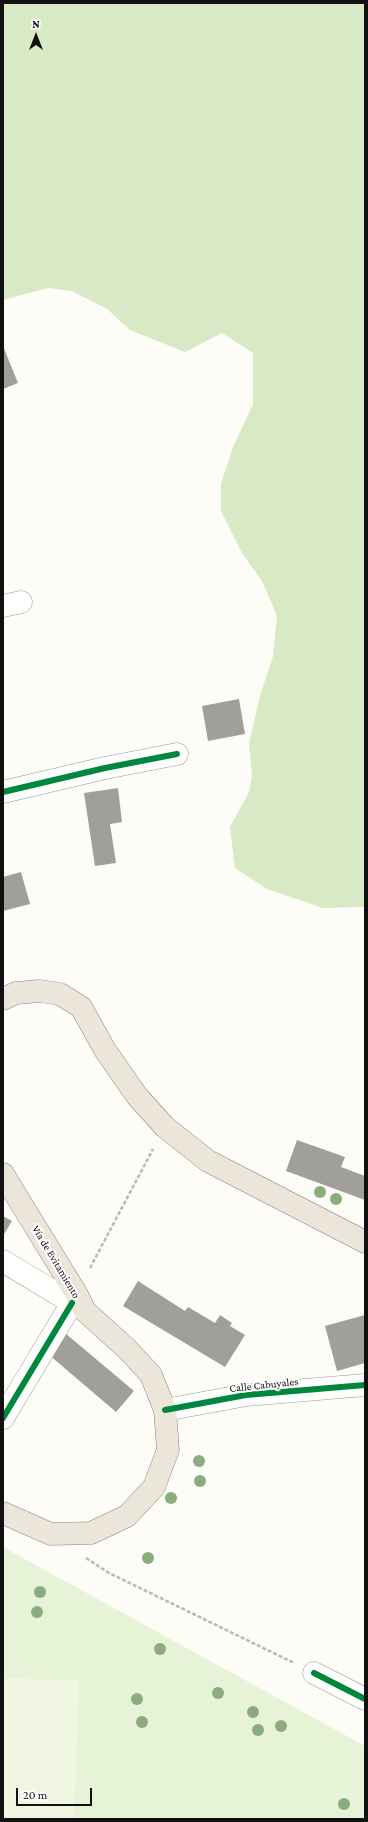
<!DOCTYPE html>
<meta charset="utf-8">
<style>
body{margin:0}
#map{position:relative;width:368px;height:1822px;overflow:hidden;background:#fdfcf7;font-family:"Crimson Pro",serif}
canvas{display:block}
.frame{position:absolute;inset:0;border:4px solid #111;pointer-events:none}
.north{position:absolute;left:16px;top:16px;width:40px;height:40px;-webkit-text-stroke:3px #fff;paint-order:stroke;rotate:0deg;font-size:11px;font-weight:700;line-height:16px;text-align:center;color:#111}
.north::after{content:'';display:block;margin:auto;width:14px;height:18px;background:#111;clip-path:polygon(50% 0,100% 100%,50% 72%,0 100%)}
.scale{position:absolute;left:16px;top:1788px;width:76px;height:18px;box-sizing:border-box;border:2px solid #111;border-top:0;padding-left:5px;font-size:12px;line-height:14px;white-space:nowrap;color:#111;-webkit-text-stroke:3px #fff;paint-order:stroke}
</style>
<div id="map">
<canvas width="368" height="1822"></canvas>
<div class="frame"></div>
<div class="north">N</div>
<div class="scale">20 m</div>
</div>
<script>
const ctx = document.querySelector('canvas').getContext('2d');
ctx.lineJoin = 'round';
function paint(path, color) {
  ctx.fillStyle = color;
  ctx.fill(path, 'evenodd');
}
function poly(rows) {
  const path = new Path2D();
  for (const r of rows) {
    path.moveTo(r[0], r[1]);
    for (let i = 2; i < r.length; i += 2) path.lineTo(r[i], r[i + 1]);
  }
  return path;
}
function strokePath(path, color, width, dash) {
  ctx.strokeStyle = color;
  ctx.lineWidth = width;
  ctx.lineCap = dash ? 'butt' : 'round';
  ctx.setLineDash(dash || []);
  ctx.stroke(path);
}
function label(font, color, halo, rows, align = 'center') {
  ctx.font = font + ' "Crimson Pro",serif';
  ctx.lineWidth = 4;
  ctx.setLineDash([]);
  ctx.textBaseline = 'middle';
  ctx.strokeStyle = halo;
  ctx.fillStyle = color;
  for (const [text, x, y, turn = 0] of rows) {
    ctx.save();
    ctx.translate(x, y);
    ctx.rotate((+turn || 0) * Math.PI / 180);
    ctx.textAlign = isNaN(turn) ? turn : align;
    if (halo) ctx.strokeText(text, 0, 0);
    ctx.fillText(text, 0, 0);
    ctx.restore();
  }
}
paint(poly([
 [3,1547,365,1746,365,1819,3,1819]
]), '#e7f3d7');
paint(poly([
 [3,3,365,3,365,907,323,908,267,889,235,868,230,827,249,792,252,776,249,743,260,696,273,656,277,616,262,581,242,553,221,511,221,484,233,447,253,404,253,353,222,333,185,352,130,330,107,309,72,291,48,288,3,300]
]), '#d8eac5');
paint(poly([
 [3,1678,79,1681,74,1819,3,1819]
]), '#f0f6e1');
paint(poly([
 [3,346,18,383,3,389],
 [239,699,245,734,208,741,202,706],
 [118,788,122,822,110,824,116,863,95,866,84,793],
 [21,872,30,904,3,911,3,877],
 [297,1140,345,1157,341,1167,365,1176,365,1200,286,1171],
 [3,1216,12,1221,3,1236],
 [138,1281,185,1311,188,1307,215,1323,220,1315,232,1323,230,1326,245,1335,225,1367,123,1306],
 [365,1315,365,1363,337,1371,325,1326],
 [65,1333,134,1391,116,1412,48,1354]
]), '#a19f9c');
const minor = poly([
 [3,606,21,602],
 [3,792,105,768,177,754],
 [3,1261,84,1310],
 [3,1418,72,1303],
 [314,1673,365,1699]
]);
const tertiary = poly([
 [165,1410,246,1395,365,1385]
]);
const trunk = poly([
 [3,999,16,993,40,991,60,994,81,1007,105,1050,137,1096,165,1127,208,1161,365,1242],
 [3,1174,76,1293,85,1311,127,1349,151,1375,165,1410,168,1450,154,1487,127,1516,91,1533,51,1534,3,1513]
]);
strokePath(minor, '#979795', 23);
strokePath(tertiary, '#979795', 23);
strokePath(trunk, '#858482', 23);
strokePath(poly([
 [90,1268,153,1149],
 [86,1558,109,1573,294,1663]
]), '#b9b9b8', 2.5, [4, 2]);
strokePath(minor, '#fffffe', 22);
strokePath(tertiary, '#fffffe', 22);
strokePath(trunk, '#ece5da', 22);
strokePath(poly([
 [3,792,105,768,177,754],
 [165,1410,246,1395,365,1385],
 [3,1418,72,1303],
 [314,1673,365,1699]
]), '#00873e', 6);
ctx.fillStyle = '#8cac80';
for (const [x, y] of [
 [320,1192],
 [336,1199],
 [199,1461],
 [200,1481],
 [171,1498],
 [148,1558],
 [40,1592],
 [37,1612],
 [160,1649],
 [218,1693],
 [137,1699],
 [253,1712],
 [142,1722],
 [281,1726],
 [258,1730],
 [344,1804]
]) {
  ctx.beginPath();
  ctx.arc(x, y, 6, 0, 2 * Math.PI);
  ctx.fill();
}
label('11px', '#111', '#fff', [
 ["Vía de Evitamiento",56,1262,59],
 ["Calle Cabuyales",264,1385,-6]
]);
</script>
